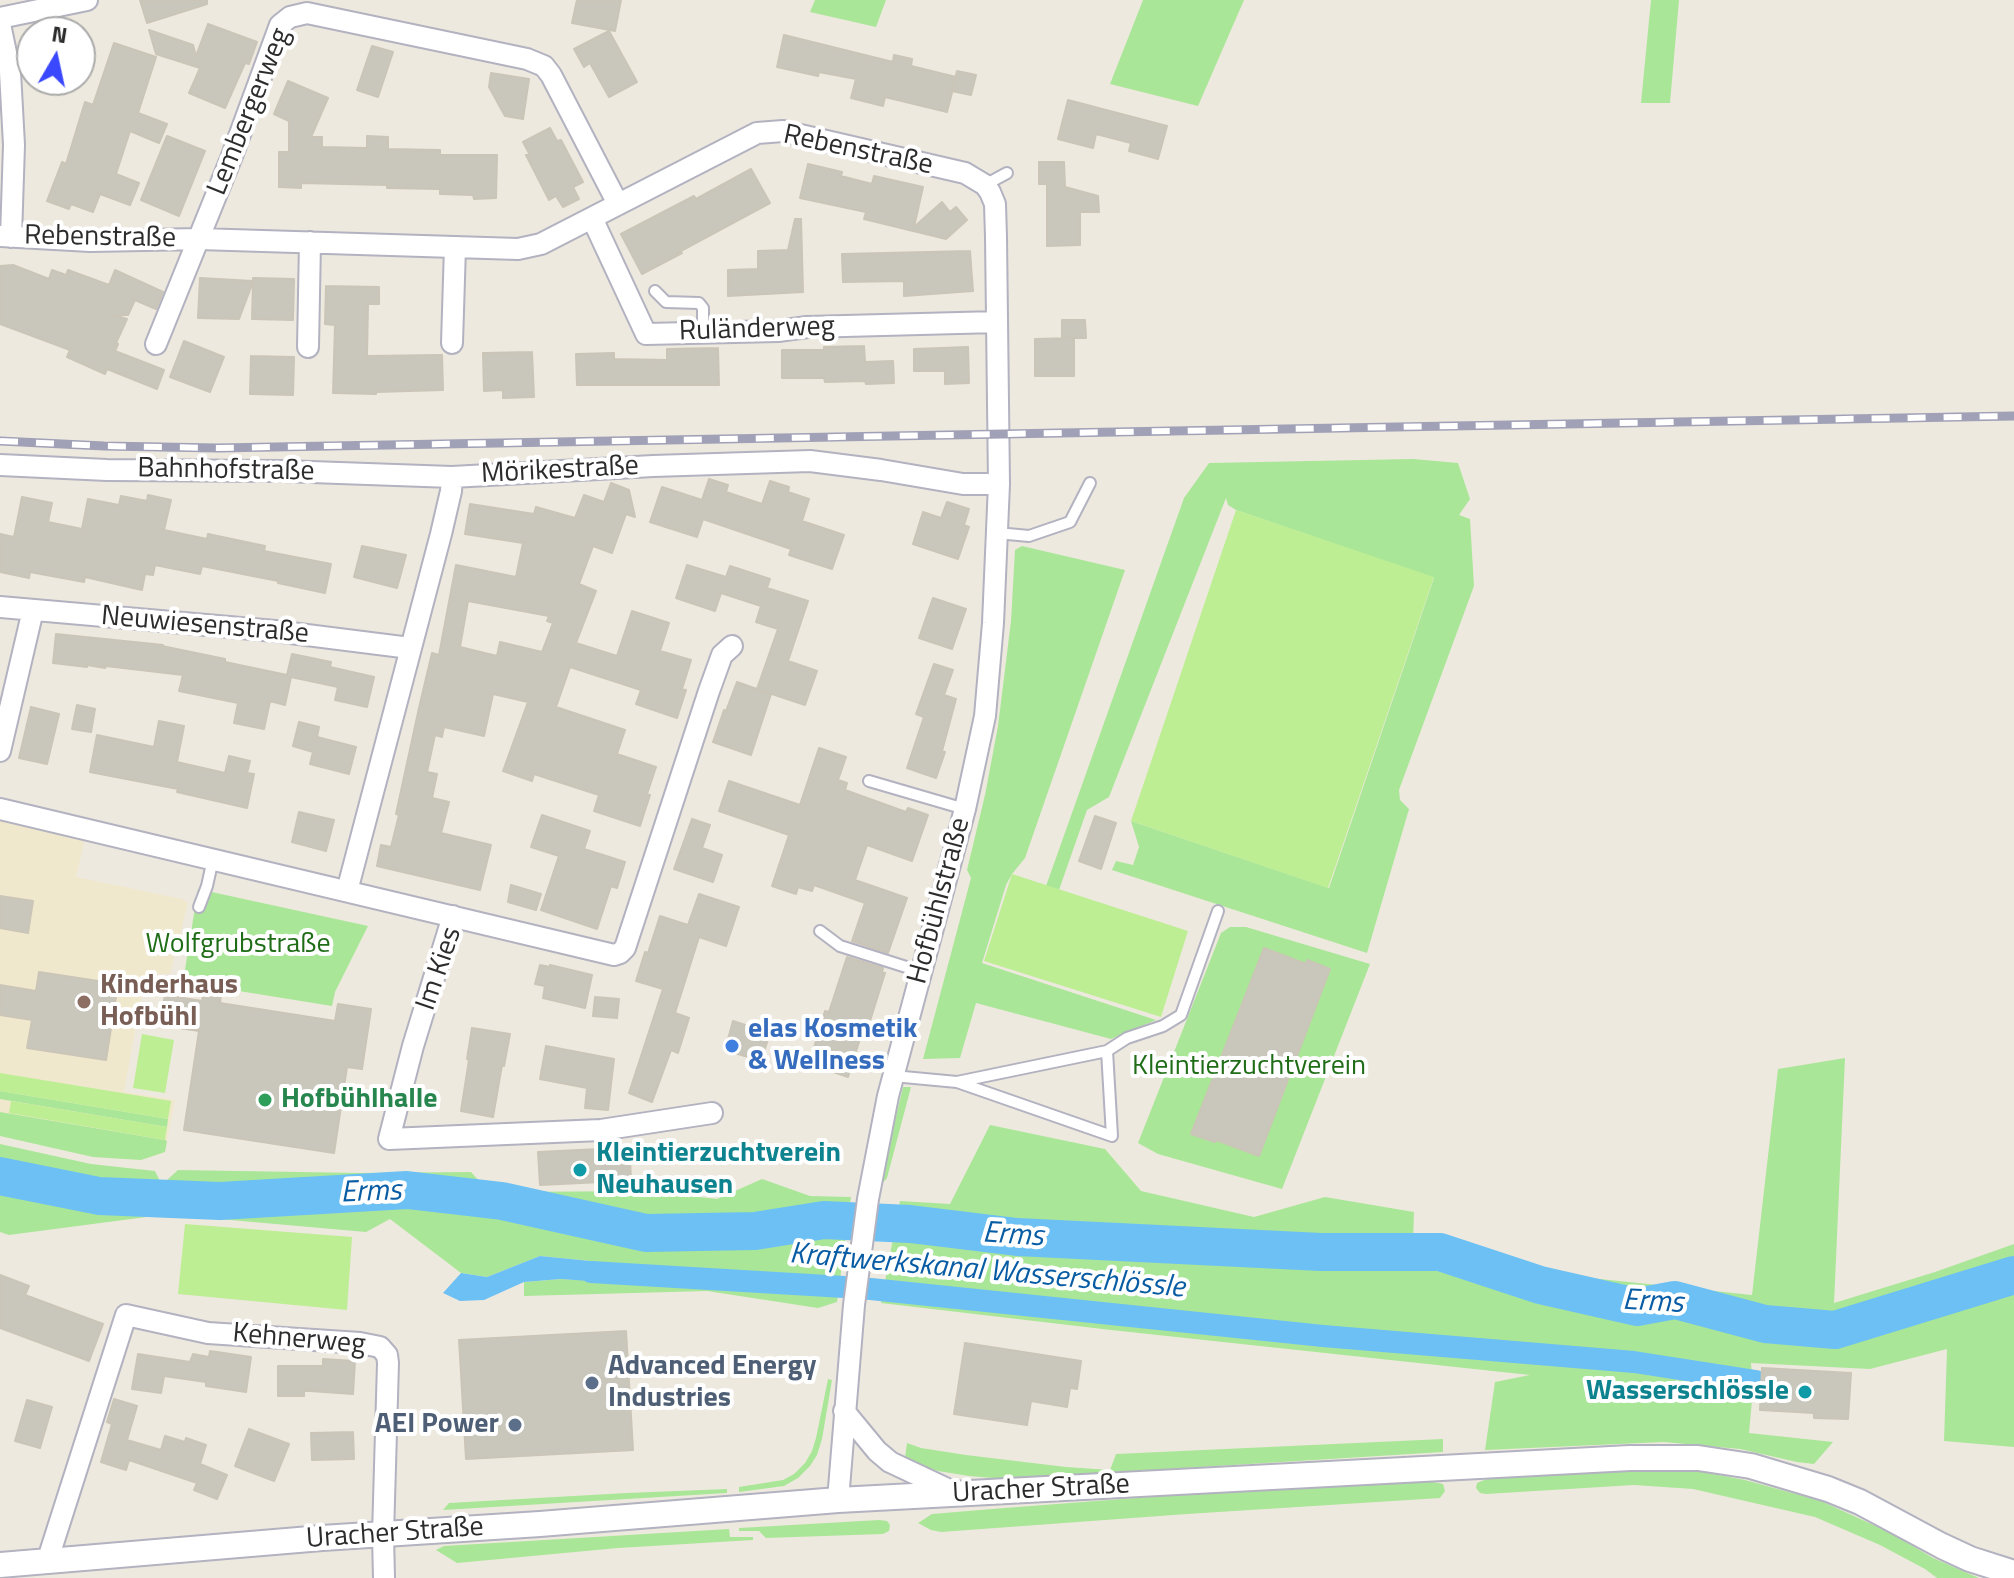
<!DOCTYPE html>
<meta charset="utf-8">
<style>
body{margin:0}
#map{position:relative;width:2014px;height:1578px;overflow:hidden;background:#eee9de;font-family:"Titillium Web",sans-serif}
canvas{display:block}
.north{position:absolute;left:16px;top:16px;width:80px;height:80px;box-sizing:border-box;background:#fff;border:2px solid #ababab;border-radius:50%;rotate:9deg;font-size:22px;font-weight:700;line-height:32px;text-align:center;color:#2c2c2c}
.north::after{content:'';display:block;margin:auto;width:28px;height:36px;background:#3a48ff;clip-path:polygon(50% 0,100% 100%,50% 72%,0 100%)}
</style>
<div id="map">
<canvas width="2014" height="1578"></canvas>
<div class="north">N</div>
</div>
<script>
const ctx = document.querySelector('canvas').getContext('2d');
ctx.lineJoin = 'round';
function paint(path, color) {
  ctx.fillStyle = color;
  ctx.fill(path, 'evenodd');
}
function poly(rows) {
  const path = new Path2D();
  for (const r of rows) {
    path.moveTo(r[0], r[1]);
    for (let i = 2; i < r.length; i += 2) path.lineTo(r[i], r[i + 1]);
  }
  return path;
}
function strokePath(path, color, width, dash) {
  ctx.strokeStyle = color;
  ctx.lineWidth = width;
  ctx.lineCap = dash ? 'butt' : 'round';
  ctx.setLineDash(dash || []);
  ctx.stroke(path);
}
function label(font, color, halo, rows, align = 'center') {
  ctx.font = font + ' "Titillium Web",sans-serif';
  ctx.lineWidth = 8;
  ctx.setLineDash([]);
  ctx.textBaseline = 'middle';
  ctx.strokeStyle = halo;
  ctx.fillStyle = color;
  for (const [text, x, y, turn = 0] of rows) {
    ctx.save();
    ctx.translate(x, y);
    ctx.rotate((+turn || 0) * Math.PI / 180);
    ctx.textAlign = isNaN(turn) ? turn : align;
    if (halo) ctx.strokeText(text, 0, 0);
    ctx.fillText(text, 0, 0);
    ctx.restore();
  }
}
paint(poly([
 [0,820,85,839,76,877,182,899,188,903,170,974,156,974,143,988,124,1092,175,1100,165,1152,141,1160,93,1157,0,1136]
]), '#f0e8cd');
paint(poly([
 [815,0,886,0,876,27,810,12],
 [1143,0,1244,0,1198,106,1110,84],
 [1651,0,1679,0,1670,103,1641,103],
 [1413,459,1458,463,1470,499,1459,515,1470,519,1474,586,1399,790,1400,800,1409,809,1367,953,1112,870,1116,861,1133,865,1139,847,1131,821,1329,888,1434,578,1236,510,1228,505,1226,498,1109,797,1087,810,1059,890,1046,886,1184,498,1209,463],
 [1022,546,1125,570,1025,858,1012,874,1006,885,982,963,1156,1020,1111,1039,976,1003,960,1058,923,1059,971,878,967,870,985,795,998,726,1011,621,1015,550],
 [198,889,368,926,335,992,332,1006,183,982],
 [1230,927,1246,927,1370,964,1282,1189,1158,1154,1138,1143,1221,933],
 [1845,1058,1834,1303,1935,1272,2014,1244,2014,1447,1944,1441,1947,1349,1870,1369,1751,1363,1753,1389,1749,1433,1833,1442,1814,1464,1797,1462,1740,1449,1664,1442,1485,1450,1495,1382,1530,1375,1111,1330,881,1303,900,1201,950,1204,990,1125,1105,1149,1141,1191,1254,1217,1325,1197,1414,1212,1413,1243,1524,1271,1752,1295,1778,1069],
 [903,1087,911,1087,887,1178,879,1187],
 [0,1091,168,1119,167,1127,0,1099],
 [0,1112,165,1140,167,1141,165,1152,141,1160,93,1157,0,1136],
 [0,1144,91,1164,155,1171,159,1179,154,1216,9,1235,0,1232],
 [178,1170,360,1173,471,1172,481,1183,509,1192,645,1191,717,1199,762,1179,810,1196,851,1197,837,1302,818,1308,707,1291,524,1296,524,1282,561,1279,616,1282,621,1264,540,1256,487,1277,461,1273,390,1219,366,1232,185,1216,161,1217,167,1180],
 [828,1379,832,1380,822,1439,817,1455,810,1466,798,1478,784,1486,739,1492,739,1487,783,1480,794,1474,805,1463,812,1451,816,1438],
 [1443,1439,1443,1452,1137,1471,1077,1478,993,1478,969,1476,938,1471,919,1465,905,1458,907,1443,921,1448,966,1455,1066,1467,1110,1470,1116,1454],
 [1635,1466,1697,1471,1745,1480,1821,1501,1891,1533,1933,1558,1979,1578,1937,1578,1925,1569,1880,1545,1815,1517,1693,1489,1634,1485,1486,1494,1480,1493,1476,1488,1477,1483,1484,1480,1504,1475],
 [1429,1481,1443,1484,1445,1491,1440,1498,1187,1514,941,1532,931,1530,918,1523,932,1514,992,1509,1187,1494],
 [727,1489,727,1493,443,1510,449,1503,627,1493],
 [879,1520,887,1521,890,1525,889,1531,883,1534,766,1538,759,1531,739,1531,739,1528],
 [729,1529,730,1537,753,1537,753,1540,618,1548,457,1563,436,1550,444,1546]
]), '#aae698');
paint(poly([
 [1236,510,1434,577,1328,888,1131,821],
 [1012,874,1188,931,1161,1017,984,961],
 [142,1034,174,1040,165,1093,133,1088],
 [0,1073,171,1101,168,1119,0,1091],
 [11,1101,167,1127,165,1140,9,1113],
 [185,1224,352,1237,347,1310,178,1294]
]), '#bdee94');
paint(poly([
 [540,1256,621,1264,616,1283,561,1279,524,1282,484,1300,460,1301,443,1293,461,1273,487,1277]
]), '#6dc0f3');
strokePath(poly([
 [591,1272,861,1288,1323,1336,1634,1362,1756,1381]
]), '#6dc0f3', 22);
strokePath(poly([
 [0,1176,99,1196,220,1201,407,1190,502,1201,646,1233,755,1231,824,1220,910,1224,1017,1237,1321,1252,1440,1252,1540,1285,1637,1307,1675,1300,1765,1324,1835,1330,2014,1275]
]), '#6dc0f3', 38);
const building = poly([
 [140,0,207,0,207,4,147,23,140,0],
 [577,0,621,0,615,31,572,23,577,0],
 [208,24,257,42,249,64,245,63,225,108,189,93,200,68,156,54,149,30,193,45,196,56,208,24],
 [609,31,637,82,609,97,590,63,584,67,574,49,609,31],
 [784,35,893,62,894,55,912,59,911,66,956,77,947,112,885,97,883,106,851,98,856,79,819,72,818,76,777,67,784,35],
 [114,43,156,57,138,113,167,124,159,143,130,131,116,174,139,183,130,205,100,194,93,212,71,204,69,209,47,201,62,162,66,164,85,102,93,105,114,43],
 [372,46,393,52,378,97,357,90,372,46],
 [957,71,976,75,971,95,952,91,957,71],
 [491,73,529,79,523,119,505,116,489,87,491,73],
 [288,81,328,98,311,137,322,137,322,147,367,148,367,136,388,137,388,149,440,150,440,155,497,155,496,198,474,199,473,195,440,194,440,189,387,188,387,185,301,183,301,188,279,187,279,152,289,152,289,121,274,114,288,81],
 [1068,100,1167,126,1158,159,1129,151,1131,143,1096,134,1093,148,1058,139,1068,100],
 [550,128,557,141,561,140,583,182,573,187,579,199,563,207,556,196,549,200,526,155,530,155,523,142,550,128],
 [167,136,205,151,179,216,141,200,167,136],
 [1039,162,1064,162,1065,187,1098,196,1099,212,1080,212,1080,245,1047,246,1047,184,1039,184,1039,162],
 [808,164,842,172,841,176,872,184,874,176,923,187,914,227,942,202,950,212,956,207,967,220,946,239,864,219,866,212,800,198,808,164],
 [751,169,770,203,677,253,682,253,642,274,621,234,694,196,696,199,751,169],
 [795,219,801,219,803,292,728,296,728,270,758,269,758,251,788,250,795,219],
 [970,251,973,291,904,296,904,281,843,282,842,254,970,251],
 [13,265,49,279,52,270,66,275,68,270,109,285,115,270,163,292,156,309,135,300,128,315,114,315,127,319,116,343,118,344,115,351,164,370,157,389,107,369,105,374,67,357,70,350,0,324,0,266,13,265],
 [200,278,253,281,253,278,294,279,293,320,252,319,253,282,239,319,198,318,200,278],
 [326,286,379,287,379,304,368,304,367,356,442,355,443,390,376,392,376,394,333,393,335,325,325,324,326,286],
 [1062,320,1085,320,1086,338,1062,338,1062,320],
 [1074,338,1074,376,1035,376,1035,339,1074,338],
 [184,341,224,357,210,392,170,377,184,341],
 [864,346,865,362,893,361,894,383,866,384,865,381,825,382,824,378,782,378,782,350,824,350,824,347,864,346],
 [968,347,969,383,945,384,945,371,914,371,914,349,968,347],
 [718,348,719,385,577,385,576,354,614,353,614,359,667,360,667,349,718,348],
 [532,352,534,397,503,398,503,390,484,391,483,353,532,352],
 [251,356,294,357,293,395,250,394,251,356],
 [709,479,728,485,726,492,762,504,770,481,789,487,788,492,809,499,802,521,844,535,832,569,789,555,791,549,703,519,697,537,650,522,662,487,702,500,709,479],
 [611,483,629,490,635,517,626,514,612,553,593,546,579,584,596,591,576,643,617,656,632,611,669,623,660,651,691,660,682,689,686,690,677,718,636,704,641,690,570,667,556,707,625,730,617,754,656,767,647,794,650,795,640,826,594,811,599,795,534,774,532,781,503,771,528,702,493,694,484,736,444,727,442,737,435,735,427,772,437,774,432,798,449,802,441,833,491,845,480,890,377,866,381,845,391,847,399,815,396,814,419,708,432,653,439,655,456,565,516,577,523,543,465,534,470,504,534,514,536,507,575,518,584,495,604,502,611,483],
 [468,601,549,616,547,621,553,623,542,652,500,642,497,656,460,647,468,601],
 [148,495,171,500,164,530,207,539,208,534,265,546,264,551,331,564,325,593,278,583,278,581,202,566,200,574,155,565,153,575,145,574,142,590,85,577,84,582,30,572,29,578,0,572,0,534,14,537,22,497,52,503,48,522,82,529,88,499,119,505,121,496,147,501,148,495],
 [947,502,969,509,964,525,969,527,958,559,913,544,923,512,941,518,947,502],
 [362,546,406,555,397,588,354,577,362,546],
 [687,565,726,577,730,566,770,579,767,588,808,601,788,661,817,671,805,705,757,689,778,629,756,622,761,606,721,593,715,611,676,598,687,565],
 [933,598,966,609,952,649,919,638,933,598],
 [56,634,163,645,162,646,225,659,225,662,287,675,292,654,331,662,330,667,374,677,367,707,335,700,338,687,291,677,285,705,270,701,264,729,234,723,238,703,179,691,183,675,106,666,105,668,87,665,87,667,53,663,56,634],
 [934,664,953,670,944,695,956,699,942,751,945,752,936,778,907,768,924,717,916,714,934,664],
 [737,682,771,694,751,755,713,742,724,710,726,711,737,682],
 [77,705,95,709,91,732,72,729,77,705],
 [31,707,59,714,47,764,19,758,31,707],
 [159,721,184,726,177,762,225,773,229,756,250,761,247,773,254,774,247,808,177,792,178,789,90,772,97,735,154,747,159,721],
 [299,722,319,727,317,737,356,747,349,774,310,764,313,752,293,746,299,722],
 [819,748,846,757,838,780,847,783,845,790,906,812,908,808,928,815,912,861,867,845,855,880,907,898,888,953,852,941,865,903,814,885,812,891,798,887,796,894,772,886,789,835,719,811,729,781,800,805,819,748],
 [299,812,334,820,326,851,292,842,299,812],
 [542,815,590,831,584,849,625,862,617,888,611,886,597,929,541,910,559,856,531,847,542,815],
 [1095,816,1116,823,1101,869,1079,861,1095,816],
 [692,819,710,825,702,848,722,855,713,882,674,869,692,819],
 [511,885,541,894,536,910,508,902,511,885],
 [699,894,739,907,726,946,699,937,675,1013,689,1018,678,1053,671,1050,652,1102,629,1093,663,989,636,981,645,952,648,953,660,916,688,925,699,894],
 [0,896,33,901,28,933,0,928,0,896],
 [1264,948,1306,964,1307,960,1330,969,1259,1156,1216,1140,1215,1142,1191,1134,1264,948],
 [847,957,883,968,882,972,885,973,869,1024,865,1023,848,1077,809,1064,825,1011,829,1012,847,957],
 [540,965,550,967,550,965,592,975,585,1008,543,998,545,986,535,984,540,965],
 [39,972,118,984,106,1060,27,1048,32,1020,0,1015,0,985,36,991,39,972],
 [204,991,221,994,220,1003,335,1021,338,1004,371,1009,362,1069,347,1067,334,1153,184,1130,199,1031,167,1026,167,1023,160,1022,165,995,202,1001,204,991],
 [595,997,619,999,617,1018,593,1016,595,997],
 [733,1021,770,1033,761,1061,725,1050,733,1021],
 [472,1028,510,1034,504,1066,502,1065,493,1117,461,1111,469,1060,467,1059,472,1028],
 [546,1046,614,1059,608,1110,585,1108,587,1088,540,1079,546,1046],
 [620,1148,621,1160,630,1160,631,1179,622,1179,622,1181,540,1185,538,1152,620,1148],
 [0,1275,29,1286,25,1295,103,1324,89,1361,0,1328,0,1275],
 [626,1331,633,1450,466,1459,459,1340,626,1331],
 [965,1343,1081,1361,1077,1389,1070,1388,1067,1407,1031,1401,1027,1425,954,1414,965,1343],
 [210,1351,251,1357,246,1392,206,1386,206,1382,164,1376,161,1393,132,1389,138,1354,190,1362,193,1354,209,1357,210,1351],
 [323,1359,355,1361,353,1394,310,1391,310,1389,309,1391,304,1391,304,1396,278,1396,278,1366,323,1366,323,1359],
 [1762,1368,1851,1373,1848,1419,1814,1418,1814,1413,1760,1410,1762,1368],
 [114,1399,137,1406,127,1440,161,1450,165,1436,185,1442,186,1438,206,1445,200,1464,227,1475,217,1499,194,1490,197,1483,129,1460,126,1470,101,1462,112,1424,107,1422,114,1399],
 [27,1400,52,1407,40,1448,15,1441,27,1400],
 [249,1429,289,1444,274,1481,235,1466,249,1429],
 [353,1432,354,1459,312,1460,311,1433,353,1432]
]);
paint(building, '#c9c7bc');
strokePath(building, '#cac5b7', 2);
const service = poly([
 [985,185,1007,173],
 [655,291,666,302,699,303,703,308,703,333],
 [997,533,1029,536,1070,522,1090,483],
 [869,781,965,809],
 [199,907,207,886,213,859],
 [820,931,840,946,922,972],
 [1107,1051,1127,1038,1163,1026,1181,1015,1218,911],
 [893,1076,957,1082,1107,1051,1112,1136,957,1082]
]);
const minor = poly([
 [0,18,87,0],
 [0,24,10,72,14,145,11,237],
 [592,218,646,334,778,331,807,327,997,322],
 [0,236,90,241,199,239,518,249,541,244,757,133,783,131,965,173,985,185,990,192,995,204,996,237,999,484,993,623,985,716,965,809,888,1096,868,1199,854,1305,838,1500],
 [452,343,455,247],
 [156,344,232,156,280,25,290,17,307,13,527,59,544,66,551,75,618,204],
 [308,347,310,242],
 [0,465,107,470,283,471,452,477,653,466,810,461,881,470,963,484,999,484],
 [0,607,275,631,410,648],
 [0,751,33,610],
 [0,809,614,955,620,953,625,948,709,691,722,655,732,646],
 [347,891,441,534,451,491,452,477],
 [453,916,413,1046,389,1139,601,1130,712,1113],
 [844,1411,877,1451,890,1462,958,1494],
 [47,1562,126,1315,208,1333,360,1343,380,1347,387,1355,388,1363,383,1535,384,1578]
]);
const tertiary = poly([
 [0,1565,322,1538,540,1524,838,1500,1630,1458,1698,1458,1751,1466,1828,1489,1860,1502,1942,1546,1970,1559,2014,1573]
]);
strokePath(service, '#b2b2c0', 14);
strokePath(minor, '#b2b2c0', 24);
strokePath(tertiary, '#b2b2c0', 28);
strokePath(service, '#fff', 10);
strokePath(minor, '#fff', 20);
strokePath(tertiary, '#fff', 24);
const rail = poly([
 [0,441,104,446,218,448,2014,416]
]);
strokePath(rail, '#a0a1b7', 9);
strokePath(rail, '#fff', 6, [18]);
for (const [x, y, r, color] of [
 [84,1002,8,"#8d6e63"],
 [732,1046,8,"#3f7fe0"],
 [265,1100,8,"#2e9e5b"],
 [580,1170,8,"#0f9aa8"],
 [592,1383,8,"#5c6f8a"],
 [1805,1392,8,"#0f9aa8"],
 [515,1425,8,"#5c6f8a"]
]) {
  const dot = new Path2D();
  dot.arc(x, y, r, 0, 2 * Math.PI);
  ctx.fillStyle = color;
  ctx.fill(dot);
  strokePath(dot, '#fff', 3);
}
label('28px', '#2c2c2c', '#fff', [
 ["Lembergerweg",250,112,-68],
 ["Rebenstraße",858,151,12],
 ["Rebenstraße",100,238,1],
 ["Ruländerweg",757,330,-2],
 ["Bahnhofstraße",226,471,1],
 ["Mörikestraße",560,471,-3],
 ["Neuwiesenstraße",205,626,5],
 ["Hofbühlstraße",940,901,-75],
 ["Im Kies",440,969,-71],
 ["Kehnerweg",299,1340,5],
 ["Uracher Straße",1041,1490,-3],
 ["Uracher Straße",395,1534,-4]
]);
label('28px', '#206d18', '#fff', [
 ["Wolfgrubstraße",238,945],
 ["Kleintierzuchtverein",1249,1067]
]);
label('bold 28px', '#785e54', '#fff', [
 ["Kinderhaus",100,986],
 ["Hofbühl",100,1018]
], 'left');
label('bold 28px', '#366cbe', '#fff', [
 ["elas Kosmetik",748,1030],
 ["& Wellness",748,1062]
], 'left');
label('bold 28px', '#27864d', '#fff', [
 ["Hofbühlhalle",281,1100]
], 'left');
label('bold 28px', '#0d838f', '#fff', [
 ["Kleintierzuchtverein",596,1154],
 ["Neuhausen",596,1186],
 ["Wasserschlössle",1789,1392,"right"]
], 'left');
label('bold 28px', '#4e5e75', '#fff', [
 ["Advanced Energy",608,1367],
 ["Industries",608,1399],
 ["AEI Power",499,1425,"right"]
], 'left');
label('italic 30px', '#085ca3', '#fff', [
 ["Erms",371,1193,-2],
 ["Erms",1013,1236,4],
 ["Kraftwerkskanal Wasserschlössle",987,1272,5],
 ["Erms",1653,1303,3]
]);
</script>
